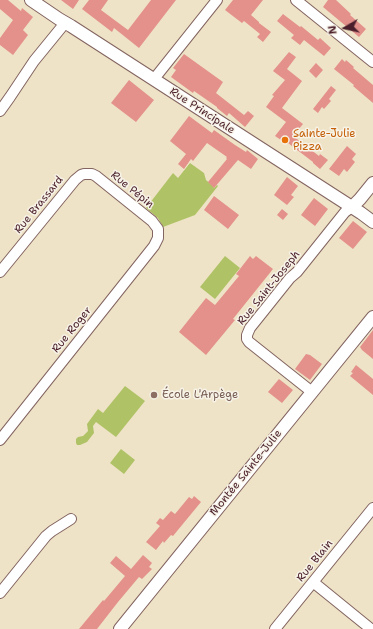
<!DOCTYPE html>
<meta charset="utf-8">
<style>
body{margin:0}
#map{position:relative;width:373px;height:629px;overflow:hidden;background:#eee3c6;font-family:"Shantell Sans",sans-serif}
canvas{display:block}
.north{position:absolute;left:325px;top:8px;width:40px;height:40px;-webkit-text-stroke:3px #f7f3e8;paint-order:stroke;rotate:261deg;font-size:11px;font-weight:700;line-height:16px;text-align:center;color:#4a1f2b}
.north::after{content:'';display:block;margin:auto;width:14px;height:18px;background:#4a1f2b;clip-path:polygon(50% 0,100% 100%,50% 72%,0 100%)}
</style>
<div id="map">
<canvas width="373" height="629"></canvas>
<div class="north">N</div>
</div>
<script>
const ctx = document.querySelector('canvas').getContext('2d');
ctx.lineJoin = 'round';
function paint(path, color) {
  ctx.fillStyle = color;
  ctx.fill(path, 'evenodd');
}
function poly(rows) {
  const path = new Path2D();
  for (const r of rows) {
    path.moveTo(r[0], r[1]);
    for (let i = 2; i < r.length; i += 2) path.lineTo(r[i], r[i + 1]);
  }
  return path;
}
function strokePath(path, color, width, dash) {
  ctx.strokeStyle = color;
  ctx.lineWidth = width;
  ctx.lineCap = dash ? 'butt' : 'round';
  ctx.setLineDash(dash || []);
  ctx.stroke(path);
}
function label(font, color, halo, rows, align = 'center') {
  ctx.font = font + ' "Shantell Sans",sans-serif';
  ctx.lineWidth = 3;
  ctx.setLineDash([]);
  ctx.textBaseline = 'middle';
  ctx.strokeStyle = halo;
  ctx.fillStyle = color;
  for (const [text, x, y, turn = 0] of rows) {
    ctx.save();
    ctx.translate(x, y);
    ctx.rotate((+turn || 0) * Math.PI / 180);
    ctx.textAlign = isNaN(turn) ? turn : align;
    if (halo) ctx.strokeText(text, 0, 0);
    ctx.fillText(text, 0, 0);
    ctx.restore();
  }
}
paint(poly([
 [190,163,204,173,206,180,213,186,214,188,217,185,218,186,195,215,163,227,158,218,146,208,173,173,178,178],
 [225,256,240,268,215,299,200,287],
 [125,386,145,401,116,437,96,422,93,426,94,433,87,442,80,445,77,445,76,443,76,439,78,437,83,436,88,431,87,424,98,409,103,413],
 [121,449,135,460,124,474,110,463]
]), '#b0c266');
paint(poly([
 [0,0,8,0,21,11,22,8,33,17,23,30,28,35,13,55,0,45,0,38,13,20,0,9],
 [61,0,79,0,73,9],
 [89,0,108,0,101,10,128,30,151,0,176,0,139,48,114,28,112,32,82,9],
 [233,0,263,0,251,15,259,22,259,23,271,32,263,42,257,37,260,34,244,21,242,23,225,10],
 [328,0,336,0,351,14,350,15,366,29,359,37,323,7],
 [283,14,300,27,301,26,318,40,320,38,331,48,324,56,304,40,300,45,291,38,294,35,277,21],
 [289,52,296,57,287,69,302,81,282,108,303,124,293,136,319,156,320,154,328,160,320,169,313,163,313,162,288,143,287,144,275,136,286,122,266,107,274,96,272,95,285,80,273,71],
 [184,54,223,82,216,93,244,115,248,111,254,116,245,127,229,113,227,116,217,108,217,107,194,91,193,93,171,77,176,70,173,68],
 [342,59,345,62,346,60,354,67,353,68,373,85,373,103,353,86,354,85,334,69],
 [316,63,323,70,316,78,309,71],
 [129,80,154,100,136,122,111,103],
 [331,86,336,90,329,99,331,101,324,109,322,107,318,113,313,109],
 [189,116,212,133,214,130,235,145,246,152,247,150,258,159,251,169,238,160,214,188,208,182,227,159,226,158,227,157,207,143,193,161,191,159,184,169,178,164,186,154,170,141],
 [347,146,356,154,352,159,355,162,347,172,344,169,339,176,329,169],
 [287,177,298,186,291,195,294,197,287,205,274,195],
 [214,196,239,215,228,229,204,210],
 [314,198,328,209,315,226,301,215],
 [282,209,288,214,283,220,277,215],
 [353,221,367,232,353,249,339,238],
 [250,256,253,259,256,256,273,269,233,319,235,320,206,355,179,332,206,298,215,305,239,276,236,274],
 [373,330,373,359,362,350,360,347],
 [306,354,310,355,322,364,310,380,295,369],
 [356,365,373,379,373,395,350,376,353,373,351,372],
 [279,379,293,390,282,403,268,392],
 [194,496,201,502,173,536,171,535,164,543,163,541,156,550,146,542,160,526,156,523,160,518,163,520,171,511,175,514,189,497,192,499],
 [143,555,152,563,149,567,152,569,142,579,139,577,118,602,97,629,79,629,103,600,104,601,125,576,110,563,116,556,131,569]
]), '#e4918b');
const minor = poly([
 [296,0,373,62],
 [154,79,217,0],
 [0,111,10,97,34,61,65,23],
 [0,272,75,180,81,175,84,174,92,174,96,176,152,221,158,229,158,238,154,246,0,440],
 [312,392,249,342,247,339,247,335,250,328,290,278,297,272,345,212,352,207],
 [313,582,371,629],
 [0,593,46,536,52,531,71,519],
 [275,629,373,508]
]);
const tertiary = poly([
 [31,0,59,19,71,26,361,213,373,222],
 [352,207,360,199,373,183],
 [120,629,373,317]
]);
strokePath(minor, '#836461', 12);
strokePath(tertiary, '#836461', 14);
strokePath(minor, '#fff', 10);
strokePath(tertiary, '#fff', 12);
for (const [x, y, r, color] of [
 [285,140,4,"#e8710a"],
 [154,395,4,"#8d6e63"]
]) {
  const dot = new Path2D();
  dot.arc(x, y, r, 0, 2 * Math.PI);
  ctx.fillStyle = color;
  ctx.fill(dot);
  strokePath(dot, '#f7f3e8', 1.5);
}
label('11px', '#4a1f2b', '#f7f3e8', [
 ["Rue Principale",202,111,33],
 ["Rue Pépin",132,190,39],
 ["Rue Brassard",39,205,-51],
 ["Rue Saint-Joseph",269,288,-51],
 ["Rue Roger",72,330,-51],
 ["Montée Sainte-Julie",246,473,-51],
 ["Rue Blain",315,561,-51]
]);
label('11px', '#c56008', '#f7f3e8', [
 ["Sainte-Julie",293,134],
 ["Pizza",293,147]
], 'left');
label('11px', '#785e54', '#f7f3e8', [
 ["École L'Arpège",162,395]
], 'left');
</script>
